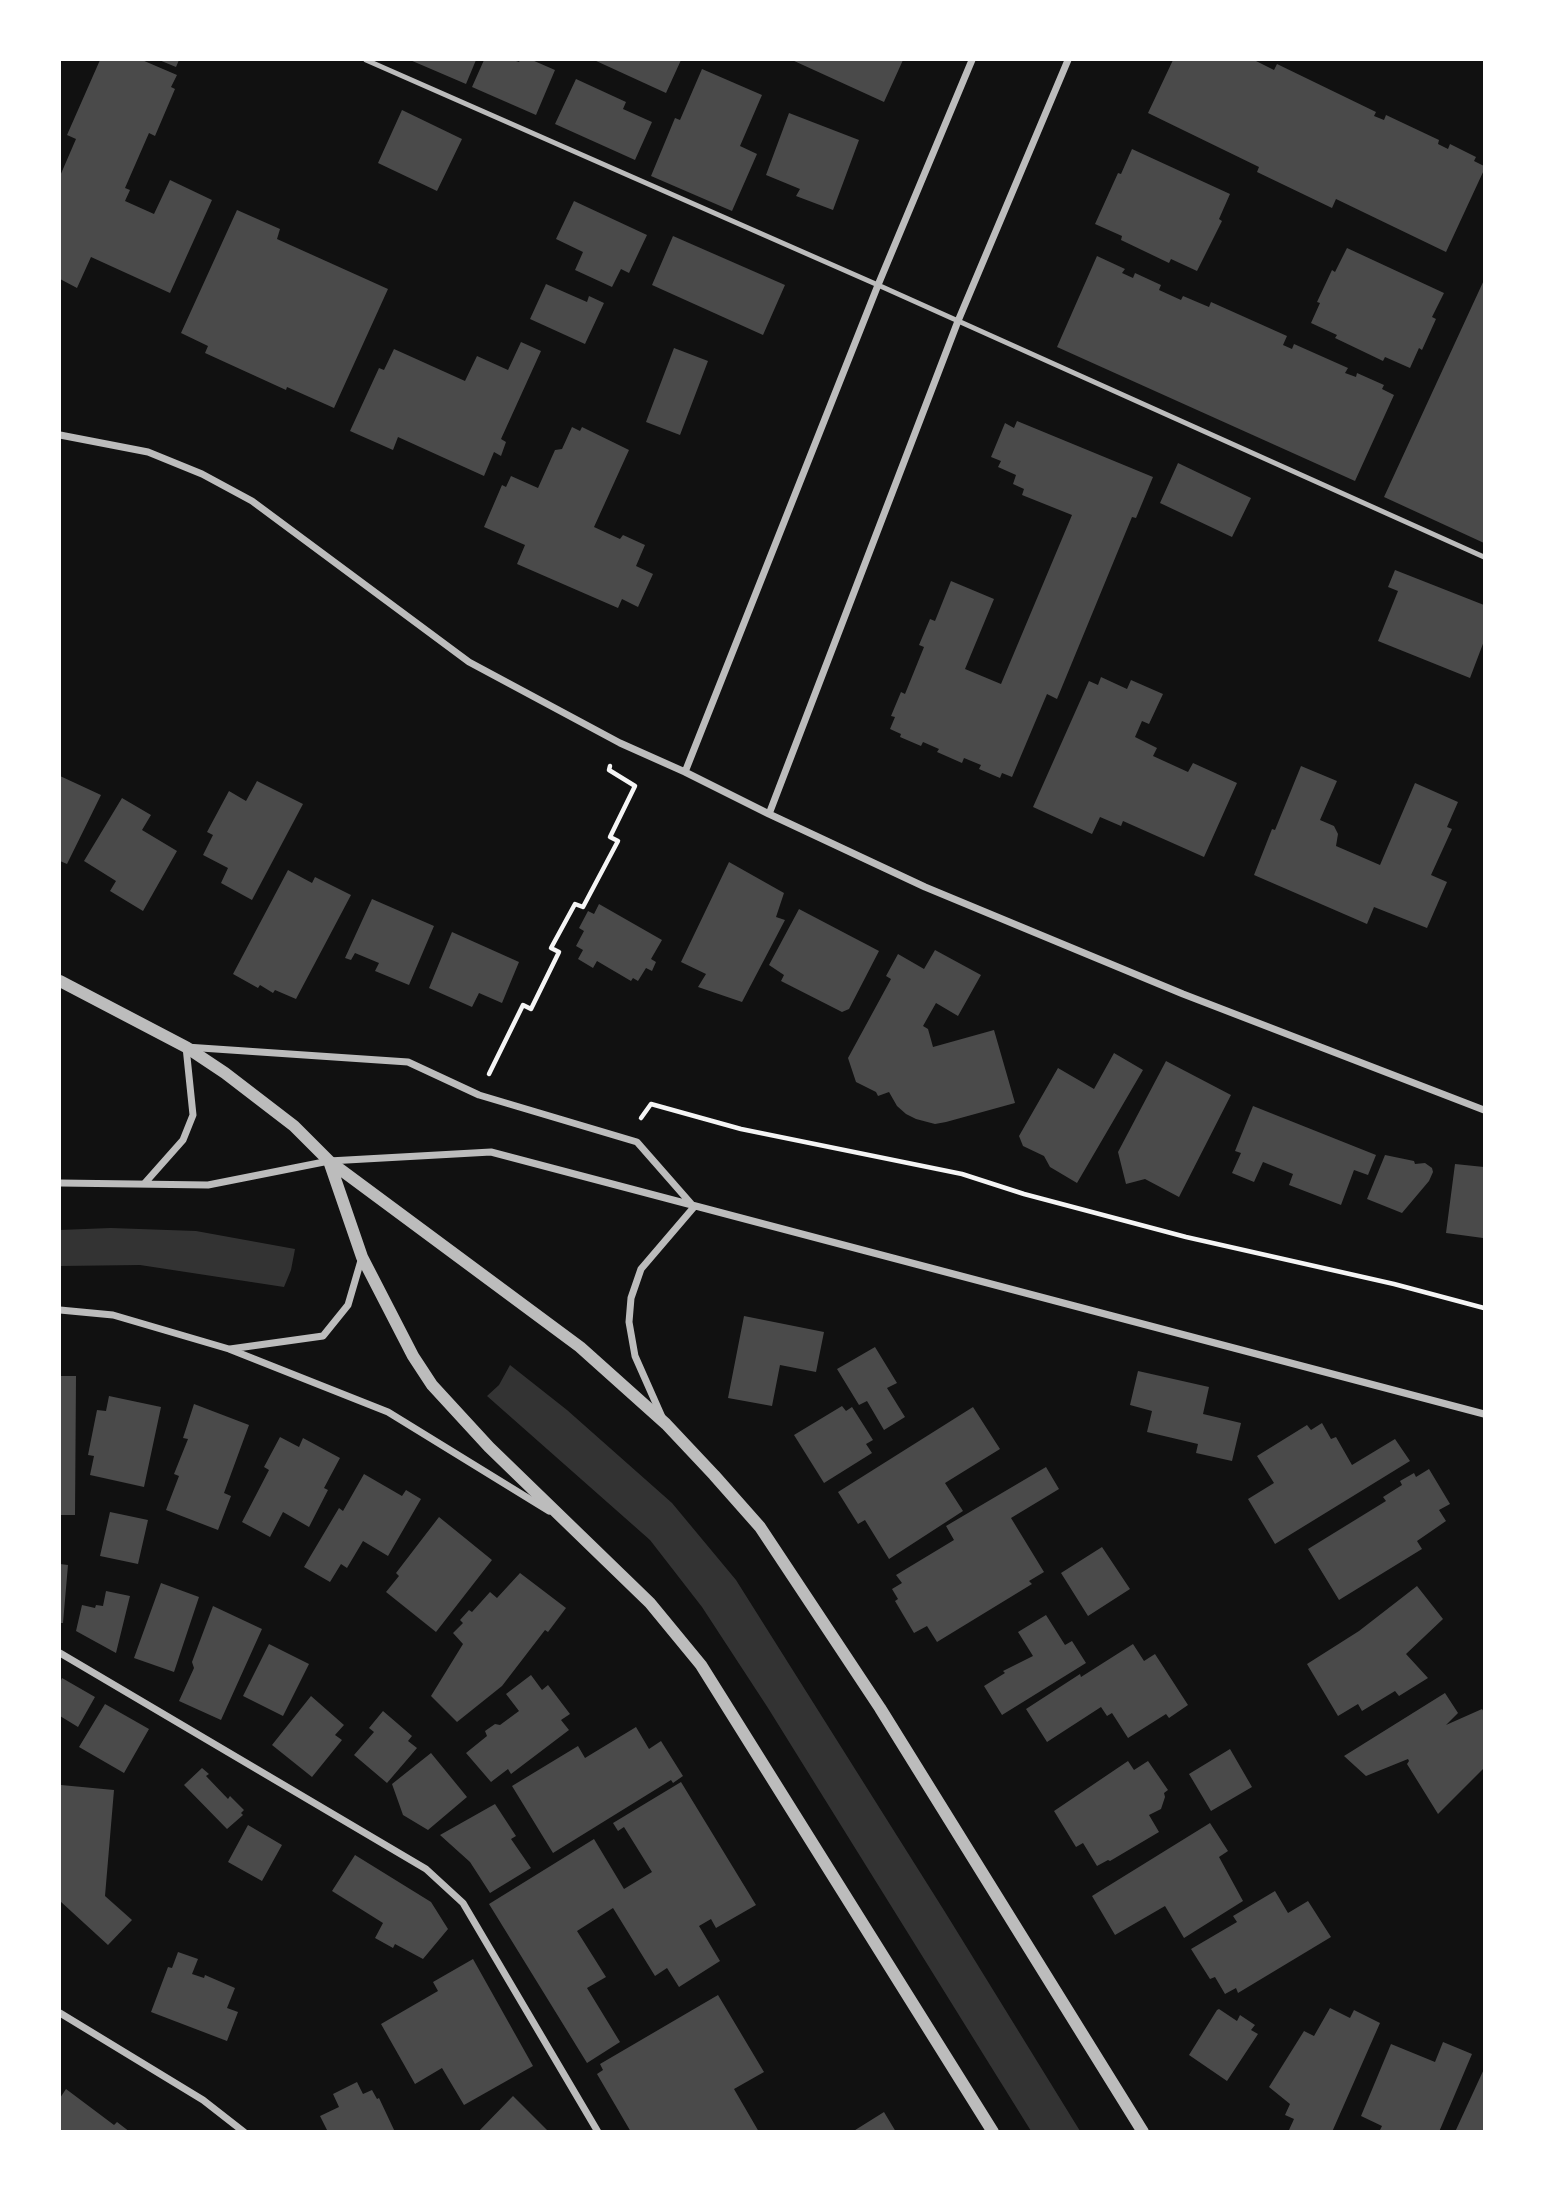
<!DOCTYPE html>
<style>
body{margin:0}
#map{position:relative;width:1544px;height:2191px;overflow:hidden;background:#111;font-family:Raleway,sans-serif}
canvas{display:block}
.frame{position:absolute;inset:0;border:61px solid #fff;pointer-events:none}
</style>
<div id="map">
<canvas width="1544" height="2191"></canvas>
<div class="frame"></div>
</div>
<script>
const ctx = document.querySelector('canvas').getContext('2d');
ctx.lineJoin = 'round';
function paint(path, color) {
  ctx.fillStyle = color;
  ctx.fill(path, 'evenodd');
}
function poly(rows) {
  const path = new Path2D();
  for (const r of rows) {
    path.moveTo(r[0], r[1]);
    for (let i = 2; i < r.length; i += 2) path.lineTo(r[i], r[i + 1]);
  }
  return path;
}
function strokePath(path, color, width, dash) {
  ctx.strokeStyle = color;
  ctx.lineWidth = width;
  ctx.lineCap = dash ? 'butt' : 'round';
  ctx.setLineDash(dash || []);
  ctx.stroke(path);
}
paint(poly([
 [111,1228,196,1231,295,1249,291,1270,284,1287,140,1265,60,1266,60,1230],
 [510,1365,567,1410,672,1503,736,1580,945,1912,1080,2131,1031,2131,768,1708,702,1607,650,1540,487,1396,499,1385]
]), '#333');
paint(poly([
 [100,60,142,60,177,75,171,87,175,89,155,136,149,133,125,188,130,190,125,201,154,214,170,180,212,200,170,293,91,257,77,288,60,279,60,176,76,139,67,135],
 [159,60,179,60,176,67],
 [410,60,476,60,466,84],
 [484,60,513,60,519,62,520,60,532,60,555,70,536,115,472,87],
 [594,60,681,60,666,93],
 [792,60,903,60,884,102],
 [1173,60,1254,60,1274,70,1277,64,1376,112,1374,116,1384,120,1386,115,1439,140,1438,144,1448,149,1450,144,1476,157,1474,161,1484,166,1484,170,1446,252,1336,199,1332,208,1257,172,1259,167,1148,113],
 [702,69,762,95,740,146,757,154,732,211,651,176,675,118,680,120],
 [576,79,626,102,623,109,652,122,635,160,555,124],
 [402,110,462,139,437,191,378,163],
 [789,113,859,140,833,210,796,196,800,189,766,175],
 [1132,149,1230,194,1219,219,1222,221,1197,271,1171,259,1169,263,1121,240,1122,236,1095,224,1118,173,1121,174],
 [574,201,647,235,629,273,621,269,612,287,575,270,583,252,556,239],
 [237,210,280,229,277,239,388,289,334,408,287,387,286,390,205,353,208,346,181,333],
 [673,236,785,285,763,335,652,285],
 [1347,248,1444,293,1432,317,1436,319,1422,350,1419,348,1410,368,1385,357,1383,361,1335,338,1337,335,1311,323,1320,303,1317,302,1332,270,1335,272],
 [1097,256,1125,269,1122,273,1133,278,1135,273,1161,285,1159,290,1181,300,1183,296,1209,307,1211,302,1287,336,1283,345,1292,349,1294,344,1348,368,1345,373,1356,377,1357,373,1384,385,1382,389,1394,395,1355,481,1057,347],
 [1484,280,1484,543,1384,497],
 [546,284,587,302,589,296,604,303,585,344,530,319],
 [521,342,541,351,501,439,506,442,501,456,494,452,484,476,398,437,393,450,350,431,379,368,384,370,394,349,465,381,477,356,508,370],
 [674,348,708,361,680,435,646,422],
 [1017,421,1153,477,1136,518,1132,517,1057,699,1047,694,1012,777,1002,773,1000,778,979,769,981,765,964,758,962,763,937,752,939,749,923,742,921,746,900,737,901,734,890,729,895,717,891,716,901,692,905,694,924,647,919,645,930,619,935,621,951,581,994,599,965,669,1001,684,1072,515,1022,495,1024,489,1013,484,1016,475,998,467,1001,461,991,457,1005,423,1014,428],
 [572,427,580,431,582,427,629,450,594,527,620,539,623,535,645,545,636,566,653,574,638,607,622,599,618,608,517,564,525,545,484,527,502,485,506,487,511,476,538,488,555,450,562,449],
 [1178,463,1251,498,1232,537,1160,503],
 [1395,570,1484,605,1484,641,1470,678,1378,641,1398,591,1388,587],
 [1101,677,1127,689,1131,680,1163,694,1149,724,1142,721,1135,737,1157,748,1153,756,1188,772,1193,763,1237,783,1204,857,1123,821,1121,826,1100,817,1092,834,1033,807,1089,681,1098,685],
 [1301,766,1337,781,1320,820,1334,826,1338,834,1336,846,1380,865,1415,783,1458,802,1447,827,1452,829,1431,875,1447,882,1427,928,1374,907,1367,924,1254,875,1272,829,1275,830],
 [60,776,101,795,67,864,60,861],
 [257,781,303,804,252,900,221,883,228,868,203,855,213,835,207,832,229,791,246,801],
 [122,798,151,815,142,830,177,851,143,911,110,891,116,881,84,861],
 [729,862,784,893,776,917,785,920,742,1002,698,987,706,974,681,962],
 [288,870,312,883,315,877,351,895,296,999,275,990,273,993,260,985,258,988,233,974],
 [372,899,434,926,409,985,375,971,379,963,355,953,351,960,345,958],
 [599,904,662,940,651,959,656,962,652,971,646,968,638,981,633,978,631,981,597,961,593,968,578,959,583,950,576,946,584,931,579,928,588,911,594,914],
 [799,909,879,951,849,1009,842,1012,781,981,784,975,769,965],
 [452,932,519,962,502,1003,479,993,472,1007,429,988],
 [935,950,981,975,958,1016,936,1003,923,1026,928,1029,933,1047,994,1030,1015,1103,946,1122,935,1124,916,1119,906,1114,897,1106,889,1092,878,1096,876,1092,856,1082,848,1058,891,979,886,976,898,954,924,969],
 [1114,1053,1143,1070,1077,1183,1050,1167,1044,1156,1023,1146,1019,1136,1058,1068,1094,1089],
 [1166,1061,1231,1095,1179,1197,1145,1179,1126,1184,1118,1152],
 [1253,1106,1376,1155,1368,1175,1354,1170,1341,1205,1289,1185,1293,1174,1263,1162,1254,1182,1232,1173,1241,1153,1235,1151],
 [1385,1155,1414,1161,1415,1164,1425,1163,1432,1168,1433,1172,1429,1181,1402,1213,1367,1199],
 [1455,1164,1484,1167,1483,1238,1446,1233],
 [744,1316,824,1332,816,1372,780,1365,772,1406,728,1398],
 [875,1347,897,1383,887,1388,905,1417,884,1430,867,1401,859,1405,837,1369],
 [1138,1371,1209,1387,1203,1414,1241,1423,1232,1461,1196,1453,1198,1444,1147,1432,1152,1411,1130,1405],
 [60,1376,76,1376,75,1515,60,1515],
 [109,1396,161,1407,144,1487,90,1475,94,1456,88,1455,97,1410,106,1411],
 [194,1404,249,1425,224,1493,231,1496,218,1530,166,1510,179,1476,174,1474,188,1439,183,1438],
 [842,1406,846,1411,852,1407,873,1440,866,1444,872,1453,824,1483,794,1435],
 [973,1407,1000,1449,945,1483,963,1511,889,1559,865,1520,858,1524,838,1492],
 [1322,1423,1331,1439,1336,1437,1352,1465,1395,1439,1410,1461,1275,1544,1248,1499,1274,1483,1257,1456,1307,1425,1311,1430],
 [280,1437,299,1447,303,1438,340,1458,324,1488,328,1490,309,1527,283,1512,270,1537,242,1522,269,1470,264,1467],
 [1046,1467,1059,1489,1011,1518,1044,1572,1029,1581,1032,1584,937,1642,927,1626,914,1633,895,1601,898,1599,892,1589,902,1583,896,1575,954,1540,946,1526],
 [1429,1469,1450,1504,1439,1510,1446,1521,1417,1541,1422,1549,1339,1600,1308,1549,1386,1501,1383,1497,1402,1485,1400,1481,1414,1473,1416,1477],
 [364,1474,402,1496,406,1490,421,1499,388,1556,363,1541,347,1568,341,1564,330,1582,304,1567,339,1508,343,1511],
 [110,1512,148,1520,138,1564,100,1556],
 [439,1517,492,1560,436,1632,386,1592,399,1576,396,1573],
 [1102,1547,1130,1589,1088,1616,1061,1573],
 [60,1564,68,1565,63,1623,60,1623],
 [520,1573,566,1608,548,1632,545,1630,502,1686,457,1722,431,1696,463,1644,453,1633,463,1623,460,1620,469,1610,472,1612,490,1592,497,1598],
 [161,1583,199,1597,174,1672,134,1658],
 [1417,1586,1443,1619,1406,1654,1428,1678,1399,1696,1395,1691,1362,1711,1358,1704,1338,1716,1307,1664,1359,1631],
 [106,1591,130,1596,116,1653,76,1631,82,1605,95,1608,96,1605,103,1606],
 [213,1606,262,1629,221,1720,179,1701,194,1668,192,1662],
 [1046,1615,1065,1645,1072,1641,1086,1663,1002,1715,984,1686,1005,1673,1003,1671,1033,1656,1018,1632],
 [269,1644,309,1664,283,1716,243,1696],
 [1133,1644,1144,1661,1155,1654,1188,1705,1169,1718,1166,1714,1128,1738,1112,1713,1107,1716,1101,1707,1047,1742,1026,1709,1080,1674,1081,1677],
 [531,1675,542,1690,548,1685,570,1714,561,1720,569,1730,511,1774,508,1769,491,1782,466,1753,487,1736,485,1731,495,1724,500,1725,519,1711,506,1694],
 [62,1678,95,1697,78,1727,60,1716,60,1683],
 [1445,1693,1458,1713,1446,1725,1482,1709,1484,1712,1484,1768,1438,1814,1407,1764,1409,1761,1408,1759,1366,1776,1344,1756],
 [311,1696,344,1725,335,1735,342,1740,312,1777,272,1745],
 [105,1704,149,1729,124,1773,79,1747],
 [383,1711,412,1736,408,1741,417,1748,387,1783,354,1755,374,1732,369,1728],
 [636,1727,649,1749,661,1741,683,1776,673,1783,671,1780,553,1853,512,1786,578,1746,585,1758],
 [1230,1749,1252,1787,1211,1811,1189,1774],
 [431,1753,467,1797,428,1830,403,1815,392,1784],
 [1128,1761,1134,1770,1148,1761,1168,1790,1164,1793,1165,1797,1161,1809,1149,1815,1159,1832,1110,1861,1108,1860,1097,1866,1083,1843,1076,1847,1054,1811],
 [202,1768,209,1774,206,1776,228,1799,230,1796,244,1810,241,1813,243,1815,227,1829,184,1785],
 [681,1782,756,1905,716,1928,711,1919,699,1926,720,1961,679,1987,667,1968,655,1976,613,1908,577,1931,606,1977,587,1988,620,2042,587,2063,489,1904,594,1839,624,1889,652,1872,624,1827,618,1831,613,1823],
 [61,1785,114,1790,105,1896,132,1920,108,1945,60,1901],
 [495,1804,516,1836,511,1839,531,1868,490,1893,470,1862,440,1835],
 [1210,1823,1228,1851,1219,1857,1243,1901,1184,1938,1165,1906,1115,1935,1092,1896],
 [248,1825,282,1845,262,1881,228,1862],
 [355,1855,431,1902,448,1929,423,1959,395,1944,393,1948,375,1938,383,1923,332,1891],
 [1275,1891,1288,1913,1308,1901,1331,1937,1238,1993,1236,1988,1225,1994,1215,1977,1210,1979,1191,1949,1237,1922,1233,1916],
 [178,1952,198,1959,192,1974,204,1978,205,1975,235,1988,227,2008,238,2012,227,2041,151,2012,168,1967,172,1968],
 [473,1959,533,2066,464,2105,442,2068,415,2084,381,2024,438,1991,433,1982],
 [718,1995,764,2072,734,2089,759,2132,631,2132,597,2074,603,2070,600,2064],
 [1330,2008,1350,2018,1354,2010,1380,2023,1332,2132,1293,2132,1289,2130,1294,2119,1285,2115,1290,2104,1269,2087,1304,2031,1314,2036],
 [1219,2009,1237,2021,1240,2015,1255,2025,1251,2030,1258,2034,1227,2081,1189,2055,1217,2010],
 [1443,2042,1472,2054,1439,2132,1379,2132,1382,2126,1361,2116,1391,2044,1435,2062],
 [1484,2069,1484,2132,1455,2132],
 [357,2082,363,2094,372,2090,377,2099,379,2098,395,2132,328,2132,320,2116,339,2107,333,2094],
 [66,2089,114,2125,117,2122,130,2132,60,2132,60,2098],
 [513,2096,549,2132,478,2132],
 [884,2112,896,2132,852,2132]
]), '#4a4a4a');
strokePath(poly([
 [489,1074,523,1005,531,1009,559,952,551,948,575,904,583,907,618,841,610,837,635,786,609,770,610,766],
 [641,1118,651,1104,741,1129,962,1174,1024,1194,1186,1237,1394,1284,1484,1308]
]), '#f5f5f5', 4.5);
strokePath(poly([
 [366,60,878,285,1484,557]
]), '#bcbcbc', 5);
strokePath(poly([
 [60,435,148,452,202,474,252,501,469,662,620,743,685,772,769,814,925,887,1183,994,1484,1110],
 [685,772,878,285,972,60],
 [769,814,958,321,1068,60],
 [60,1183,208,1185,329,1161,491,1152,1484,1414],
 [144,1184,183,1140,193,1115,186,1047,408,1062,479,1095,637,1142,694,1207,641,1269,631,1298,629,1322,635,1356,662,1417],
 [60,1310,113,1315,229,1349,388,1412,549,1511],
 [230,1349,323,1336,348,1305,362,1257],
 [60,1653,426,1869,463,1903,598,2132],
 [60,2013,203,2100,244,2132]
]), '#bcbcbc', 7);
strokePath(poly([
 [60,981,186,1047,225,1073,294,1126,329,1161,580,1347,666,1424,714,1475,760,1527,880,1708,1143,2132],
 [329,1161,362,1257,413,1356,432,1385,489,1447,650,1603,701,1665,993,2132]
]), '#bcbcbc', 12);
</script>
